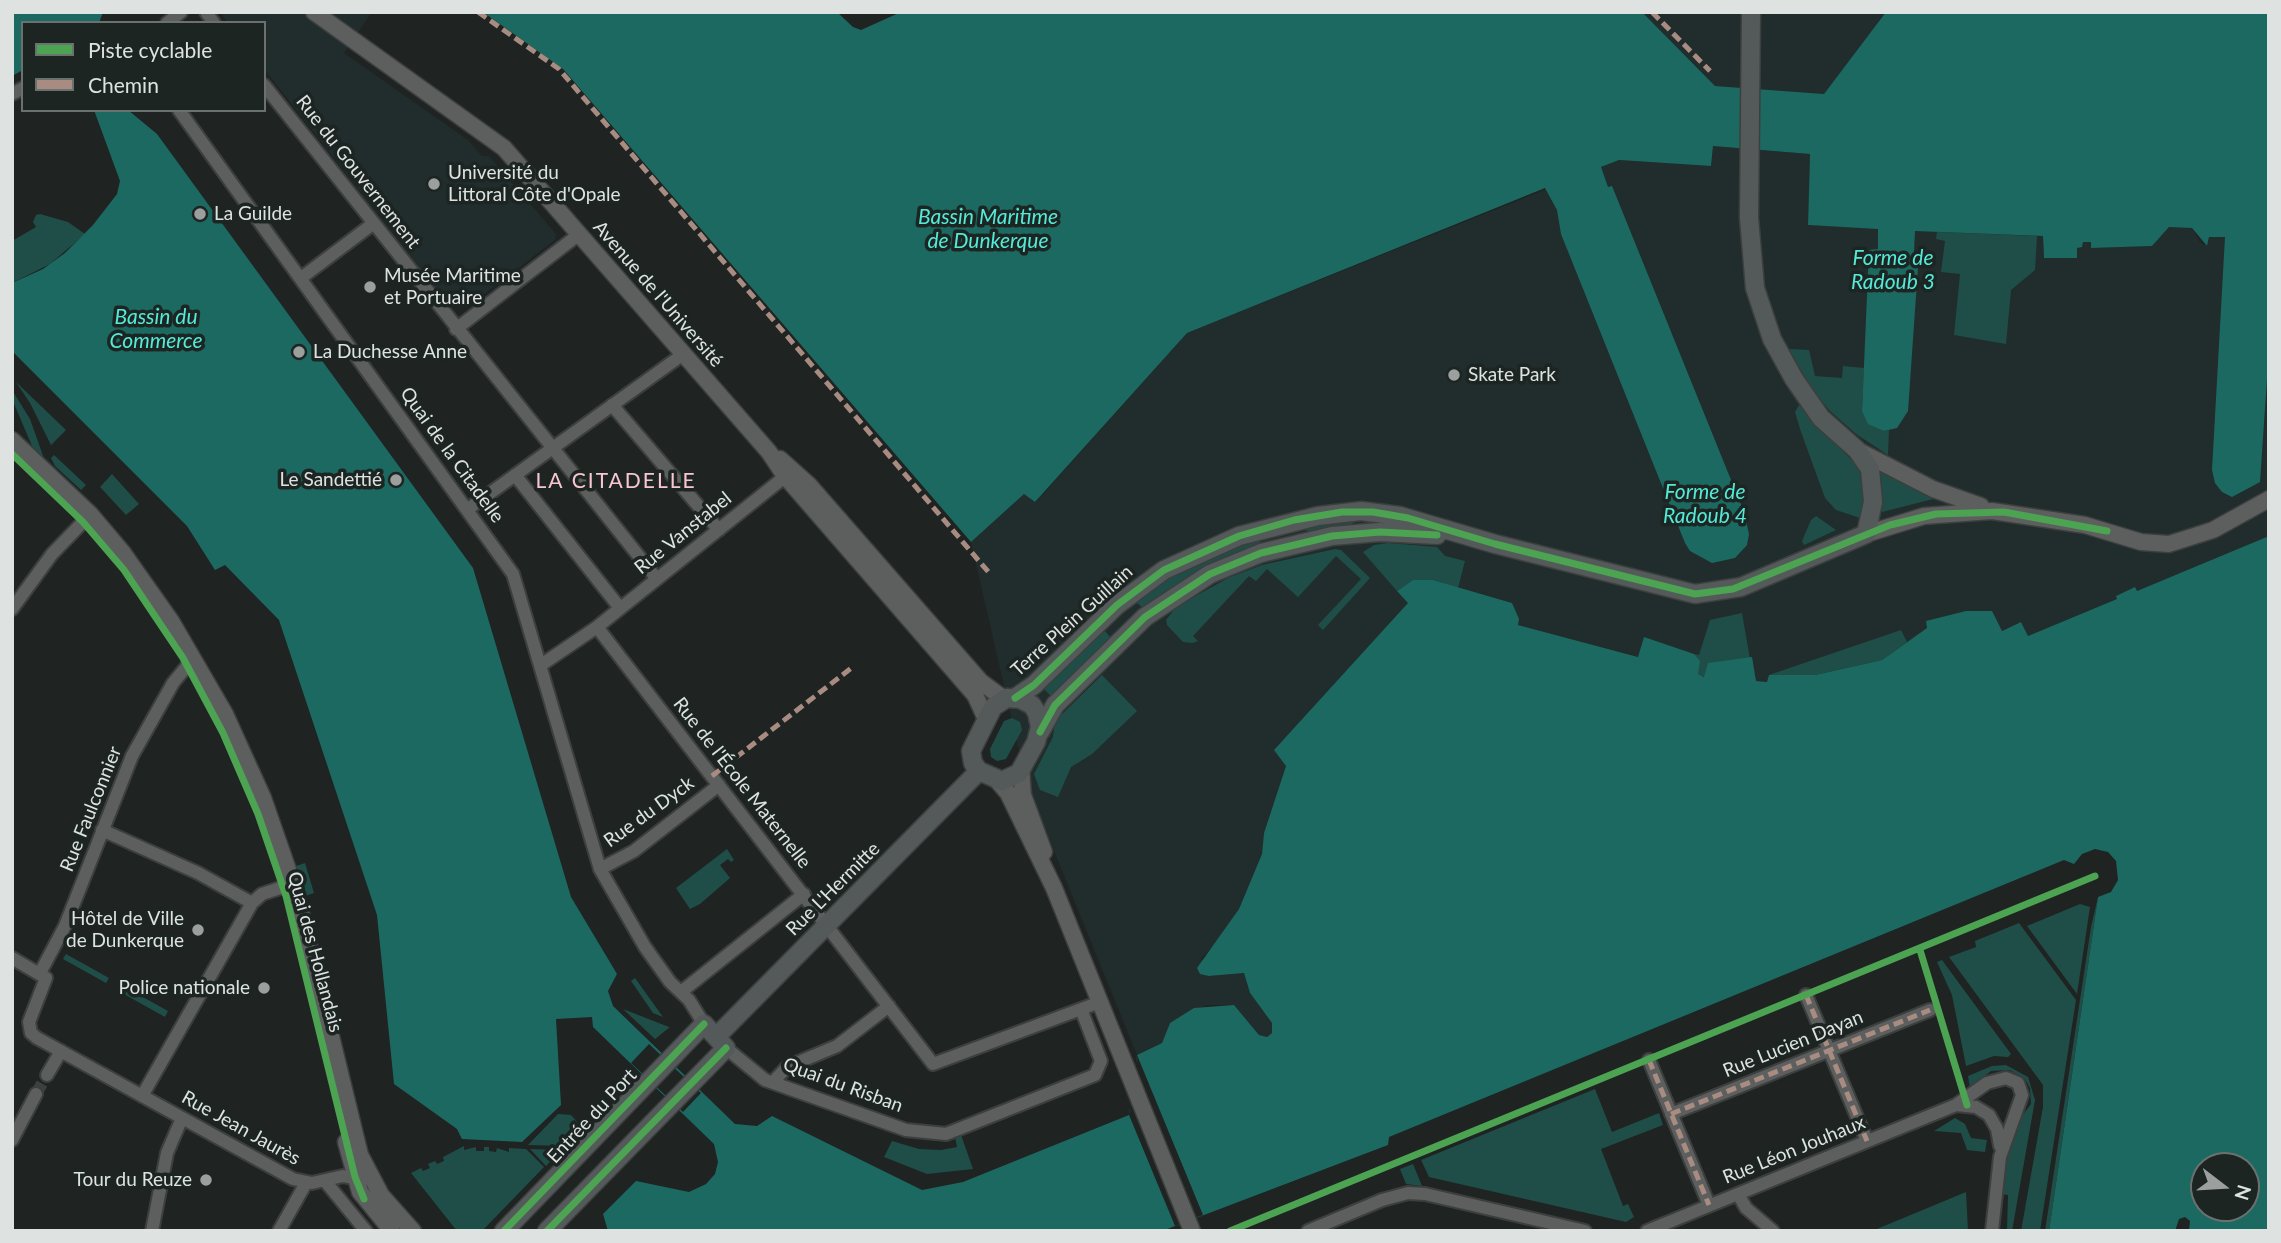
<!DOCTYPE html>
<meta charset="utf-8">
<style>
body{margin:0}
#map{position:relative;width:2281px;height:1243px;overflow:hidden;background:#1f2322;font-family:Lato,sans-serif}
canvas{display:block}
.frame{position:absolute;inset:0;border:14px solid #dee3e2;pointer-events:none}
.legend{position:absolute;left:21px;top:21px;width:245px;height:91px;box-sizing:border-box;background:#1d2523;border:2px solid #6a716f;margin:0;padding:9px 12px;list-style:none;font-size:21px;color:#dee3e2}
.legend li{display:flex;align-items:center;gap:14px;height:35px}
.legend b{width:35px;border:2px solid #6a716f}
.north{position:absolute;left:2190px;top:1152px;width:70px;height:70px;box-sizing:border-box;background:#1d2523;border:2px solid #6a716f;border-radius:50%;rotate:107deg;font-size:19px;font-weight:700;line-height:28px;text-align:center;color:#dee3e2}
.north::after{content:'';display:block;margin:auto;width:24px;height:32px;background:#9ba09f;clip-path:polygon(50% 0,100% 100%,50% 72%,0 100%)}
</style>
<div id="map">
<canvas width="2281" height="1243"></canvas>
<div class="frame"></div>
<ul class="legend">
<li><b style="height:9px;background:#4ca352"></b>Piste cyclable</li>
<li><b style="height:9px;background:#a88b81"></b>Chemin</li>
</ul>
<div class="north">N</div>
</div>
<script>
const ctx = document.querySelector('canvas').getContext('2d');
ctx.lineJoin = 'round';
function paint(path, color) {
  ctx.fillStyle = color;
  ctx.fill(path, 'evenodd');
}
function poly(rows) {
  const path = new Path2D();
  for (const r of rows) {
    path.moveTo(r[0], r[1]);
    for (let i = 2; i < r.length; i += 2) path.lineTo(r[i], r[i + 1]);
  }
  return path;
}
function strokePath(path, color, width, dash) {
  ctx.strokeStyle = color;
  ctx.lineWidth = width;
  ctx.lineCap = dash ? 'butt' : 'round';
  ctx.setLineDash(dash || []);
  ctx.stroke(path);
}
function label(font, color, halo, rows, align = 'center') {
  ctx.font = font + ' Lato,sans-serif';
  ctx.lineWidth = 7;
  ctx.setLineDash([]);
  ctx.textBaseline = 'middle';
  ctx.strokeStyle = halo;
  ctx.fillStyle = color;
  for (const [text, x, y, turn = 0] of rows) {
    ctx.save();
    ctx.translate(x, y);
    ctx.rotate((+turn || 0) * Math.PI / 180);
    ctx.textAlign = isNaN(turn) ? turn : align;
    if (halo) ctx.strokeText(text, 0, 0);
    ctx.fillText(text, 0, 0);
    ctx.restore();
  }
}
paint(poly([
 [220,12,372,12,344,53,468,140,482,156,489,156,556,234,555,240,466,308,458,299,449,305,264,69,264,23,228,23],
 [1642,12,1886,12,1824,94,1715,86],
 [1713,146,1810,154,1808,225,2043,236,2044,258,2077,247,2082,242,2091,242,2092,248,2152,246,2169,227,2183,226,2192,228,2200,242,2207,246,2209,237,2212,235,2269,241,2269,536,2137,591,2134,588,2116,596,2117,599,2028,636,2021,622,2001,631,1928,628,1882,660,1768,682,1756,681,1644,638,1639,657,1518,625,1512,603,1433,580,1397,590,1409,603,1275,749,1286,766,1264,833,1262,854,1239,909,1220,938,1201,959,1209,976,1244,973,1250,993,1272,1023,1272,1033,1267,1037,1259,1035,1234,1005,1206,1005,1170,1023,1162,1043,1137,1055,1026,782,971,542,1024,494,1036,502,1187,333,1619,160,1711,166]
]), '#202d2c');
paint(poly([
 [40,214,68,222,85,234,50,264,12,283,12,241,36,227,33,222,36,215],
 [1937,232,2037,236,2035,270,2011,290,2006,344,1954,335,1960,274,1941,272,1945,241,1936,239],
 [1789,349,1809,350,1815,376,1842,378,1843,366,1864,368,1862,410,1884,431,1889,430,1888,455,1856,434,1830,411,1811,388],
 [16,382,66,430,51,445,30,403],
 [12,390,30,419,47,467,35,453,12,399],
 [1799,405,1861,470,1865,499,1860,518,1836,510,1825,498,1800,429,1795,412],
 [54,455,86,485,81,490,55,466,51,458],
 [1881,472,1920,490,1933,499,1882,512],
 [112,474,139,504,126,515,100,487],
 [1816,516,1836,530,1804,545,1802,541,1811,520],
 [1356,521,1349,526,1314,532,1299,529,1301,526],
 [1260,538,1261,547,1143,608,1137,603,1136,599,1181,565],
 [1388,543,1437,547,1445,556,1465,561,1458,588,1433,580,1413,580,1397,591,1363,552,1374,545],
 [1335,549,1341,550,1370,578,1323,630,1318,625,1361,579,1336,556,1298,597,1267,569,1256,581,1249,576,1193,636,1198,641,1193,643,1183,642,1167,625,1166,620,1176,607,1228,578,1262,565],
 [1742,613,1750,659,1705,677,1697,674,1694,654,1699,655,1710,620],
 [1100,626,1114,641,1054,699,1040,685],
 [1901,630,1907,642,1882,660,1815,675,1769,675],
 [1102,675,1137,711,1092,754,1071,767,1058,797,1040,790,1034,774,1053,737,1055,721],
 [1012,718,1020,722,1022,730,1006,759,997,761,991,757,990,749,1004,721],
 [727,849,734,860,731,862,728,859,720,865,730,878,700,904,690,909,676,888],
 [305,863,314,893,302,897,293,867],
 [2098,897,2049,1231,2045,1231,2091,927],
 [2080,904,2090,907,2077,994,2027,926],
 [2019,923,2076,1000,2040,1231,2021,1231,2043,1107,2043,1085,1949,957,1976,947,1975,941],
 [66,954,109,978,106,983,63,959],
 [1942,960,2011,1054,2008,1057,1994,1056,1966,1066,1952,995,1937,962],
 [635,978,663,1017,653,1013,631,981],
 [125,987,168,1011,165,1017,122,993],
 [623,1009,669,1027,670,1027,655,1039],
 [2006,1065,2028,1077,2035,1100,2012,1231,2007,1231,2008,1195,2001,1194,2010,1142,2016,1124,2031,1104,2030,1088,2025,1079,2010,1070,1991,1071,1970,1088,1968,1076,1992,1066],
 [1595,1089,1612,1132,1659,1113,1663,1125,1601,1149,1623,1206,1628,1204,1634,1217,1626,1222,1429,1177,1421,1160],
 [558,1114,571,1115,583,1128,565,1146,528,1145],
 [1955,1118,1965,1124,1971,1138,1987,1140,1985,1152,1967,1150,1961,1133,1934,1131],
 [961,1135,973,1169,927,1174,884,1157,892,1141,919,1149,941,1150,957,1147,955,1137],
 [464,1146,464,1150,476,1147,476,1151,484,1151,484,1147,489,1147,489,1151,496,1152,497,1148,509,1152,509,1148,526,1149,544,1167,482,1231,457,1231,411,1173,421,1168,423,1171,430,1168,428,1164,435,1161,437,1164,444,1161,443,1157],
 [530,1149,561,1150,546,1166],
 [1413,1164,1422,1186,1406,1184,1400,1169],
 [1966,1192,1968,1231,1872,1231]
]), '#1f4e48');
paint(poly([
 [12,12,103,12,99,23,23,23,23,70,12,76],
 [483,12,837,12,853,27,861,30,901,12,1642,12,1715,86,1824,94,1886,12,2269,12,2269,349,2260,482,2232,497,2222,492,2215,483,2212,470,2225,237,2209,237,2207,246,2192,228,2169,227,2152,246,2091,248,2091,242,2083,242,2082,247,2077,248,2077,258,2044,258,2043,236,1915,231,1914,252,1919,253,1908,411,1897,428,1884,431,1868,424,1862,411,1869,250,1878,249,1878,229,1808,225,1810,154,1713,146,1711,166,1619,160,1601,167,1608,187,1612,186,1744,512,1749,534,1747,545,1735,558,1712,563,1690,551,1685,543,1561,234,1557,210,1545,188,1187,333,1035,502,1024,494,971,542,563,69],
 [94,110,128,110,157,134,473,568,571,897,617,974,608,991,613,1006,735,1124,757,1126,772,1116,922,1190,963,1182,1129,1115,1137,1055,1162,1043,1170,1023,1194,1008,1234,1005,1259,1035,1267,1037,1272,1033,1272,1023,1250,993,1244,973,1209,976,1200,974,1197,968,1239,909,1262,854,1264,833,1286,766,1274,750,1408,603,1397,591,1413,580,1433,580,1512,603,1519,619,1518,625,1638,657,1644,637,1694,654,1700,661,1698,674,1704,677,1708,663,1752,657,1756,681,1767,682,1769,675,1815,675,1882,660,1927,628,1926,621,1966,611,1992,611,2002,631,2021,622,2028,636,2117,599,2116,596,2135,587,2137,591,2269,536,2269,1231,2189,1231,2190,1221,2185,1217,2179,1219,2175,1231,2049,1231,2098,897,2111,892,2118,880,2116,861,2108,852,2095,849,2082,854,2074,864,2064,860,1389,1137,1388,1145,1162,1231,608,1231,603,1214,636,1181,689,1192,706,1184,715,1174,718,1162,714,1144,593,1027,592,1017,556,1019,561,1105,522,1142,462,1139,457,1129,394,1084,377,915,279,620,225,565,215,570,187,526,12,351,12,283,43,269,65,253,93,225,117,194,120,181],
 [2204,1166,2246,1166,2246,1208,2204,1208]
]), '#1c6961');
paint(poly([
 [649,1044,701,1093,683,1112,631,1063],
 [1137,1055,1203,1215,1175,1226,1129,1115]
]), '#1f2322');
strokePath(poly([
 [36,1094,47,1075]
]), '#3c403f', 12, [12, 6]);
const minor = poly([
 [206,12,214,23],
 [167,23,181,12],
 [264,85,657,579],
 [12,94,23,88],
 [179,110,513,574,600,869,645,947,670,982,689,1000,704,1024],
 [301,278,374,223],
 [456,329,578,235],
 [612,405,719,530],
 [515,475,620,608],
 [468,509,682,355],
 [12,609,52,554,83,522],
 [597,627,933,1064,1100,1002],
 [541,665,597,627,792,471],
 [102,830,198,873,252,903],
 [600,869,634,851,719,785],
 [12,958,46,978,29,1022,31,1033,37,1038,293,1179,312,1183,343,1176,362,1180],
 [40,973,65,926,132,756,173,683,187,666],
 [681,992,804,894],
 [1806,995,1867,1141],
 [726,1048,765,1080,906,1130,946,1134,1095,1075,1101,1061,1081,1009],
 [1649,1060,1709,1205],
 [47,1075,61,1051],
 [773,1082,787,1067,837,1046,889,1006],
 [142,1096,252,903,262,894,283,887],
 [1956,1105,1976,1107,1989,1115,1997,1129,2000,1146],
 [1671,1114,1930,1010],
 [12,1140,36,1094],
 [325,1181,366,1231],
 [1738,1194,1746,1208,1773,1231],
 [152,1231,167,1153,182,1118],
 [279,1231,306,1183],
 [1308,1231,1382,1200,1408,1193,1425,1194,1585,1231],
 [1647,1231,1956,1105,1987,1083,2006,1078,2018,1083,2022,1095,2000,1157,1992,1231]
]);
const tertiary = poly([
 [314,12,504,148,769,452,785,476,975,695,986,719],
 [12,440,90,514,123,553,171,621,225,714,263,798,296,893,360,1155,381,1195,413,1231],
 [1857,450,1933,489,1981,506],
 [780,459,809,485,981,682,1004,699],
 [1866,534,1924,516,1992,511,2085,525,2141,542,2169,544,2213,530,2269,499],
 [1021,769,1023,795,1044,852],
 [997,780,1008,793,1054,888,1192,1231],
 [346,1142,360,1192,392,1231]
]);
const secondary = poly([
 [1007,698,1020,699,1032,705,1037,713,1040,727,1036,742,1019,773,1002,781,979,771,973,763,971,751,993,707,1007,698],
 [1015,698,1034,685,1117,605,1164,570,1239,536,1318,516,1361,511,1400,516,1495,544,1695,594,1741,587,1866,534,1873,502,1870,469,1857,450,1821,418,1794,379,1772,339,1755,288,1749,218,1751,12],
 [1040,732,1055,705,1145,617,1210,574,1261,553,1332,536,1380,532,1437,535],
 [716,1037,979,771],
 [504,1231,704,1024,726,1048,547,1231]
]);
strokePath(minor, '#3c3f3e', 16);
strokePath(tertiary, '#3c3f3e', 19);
strokePath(secondary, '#3c3f3e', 21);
strokePath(minor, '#5c5f5e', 12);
strokePath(tertiary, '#5c5f5e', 16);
strokePath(secondary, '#545a59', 18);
strokePath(poly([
 [478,12,559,69,991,575],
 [1652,12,1710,71],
 [712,776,854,666],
 [1806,995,1867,1141],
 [1649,1060,1709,1205],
 [1671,1114,1930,1010]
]), '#a88b81', 5, [10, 5]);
strokePath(poly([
 [12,454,83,522,124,570,183,658,223,733,258,814,286,896,355,1177,364,1199],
 [1015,698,1034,685,1117,605,1164,570,1239,536,1294,520,1342,512,1373,512,1408,518,1495,544,1695,594,1733,589,1890,525,1936,514,2004,512,2107,531],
 [1040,732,1055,705,1145,617,1210,574,1261,553,1332,536,1380,532,1437,535],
 [1920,950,1967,1105],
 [504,1231,704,1024],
 [547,1231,726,1048],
 [1230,1231,2095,876]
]), '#4ca352', 7);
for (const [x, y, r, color] of [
 [434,184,7,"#9ba09f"],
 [200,214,7,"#9ba09f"],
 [370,287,7,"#9ba09f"],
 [299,352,7,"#9ba09f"],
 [1454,375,7,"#9ba09f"],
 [396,480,7,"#9ba09f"],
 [198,930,7,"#9ba09f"],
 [264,988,7,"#9ba09f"],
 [206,1180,7,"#9ba09f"]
]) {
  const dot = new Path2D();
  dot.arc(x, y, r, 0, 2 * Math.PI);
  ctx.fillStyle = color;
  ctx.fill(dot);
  strokePath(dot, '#1d2523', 2.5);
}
label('19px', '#dee3e2', '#1d2523', [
 ["Rue du Gouvernement",358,172,52],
 ["Avenue de l'Université",658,294,49],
 ["Quai de la Citadelle",452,455,54],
 ["Rue Vanstabel",683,533,-39],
 ["Terre Plein Guillain",1072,621,-42],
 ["Rue de l'École Maternelle",742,783,52],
 ["Rue Faulconnier",91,809,-68],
 ["Rue du Dyck",649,812,-36],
 ["Rue L'Hermitte",833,889,-45],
 ["Quai des Hollandais",315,952,75],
 ["Rue Lucien Dayan",1793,1044,-22],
 ["Quai du Risban",843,1085,20],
 ["Entrée du Port",592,1116,-47],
 ["Rue Jean Jaurès",241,1128,29],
 ["Rue Léon Jouhaux",1794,1150,-22]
]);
label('19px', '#dee3e2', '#1d2523', [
 ["Université du",448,173],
 ["Littoral Côte d'Opale",448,195],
 ["La Guilde",214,214],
 ["Musée Maritime",384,276],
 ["et Portuaire",384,298],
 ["La Duchesse Anne",313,352],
 ["Skate Park",1468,375],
 ["Le Sandettié",382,480,"right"],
 ["Hôtel de Ville",184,919,"right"],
 ["de Dunkerque",184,941,"right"],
 ["Police nationale",250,988,"right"],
 ["Tour du Reuze",192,1180,"right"]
], 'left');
label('italic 21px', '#53ead8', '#1d2523', [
 ["Bassin Maritime",988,217],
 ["de Dunkerque",988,241],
 ["Forme de",1893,258],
 ["Radoub 3",1893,282],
 ["Bassin du",156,317],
 ["Commerce",156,341],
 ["Forme de",1705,492],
 ["Radoub 4",1705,516]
]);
ctx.letterSpacing = '2px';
label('21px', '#f9c5d0', '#1d2523', [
 ["LA CITADELLE",616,481]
]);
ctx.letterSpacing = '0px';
</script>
